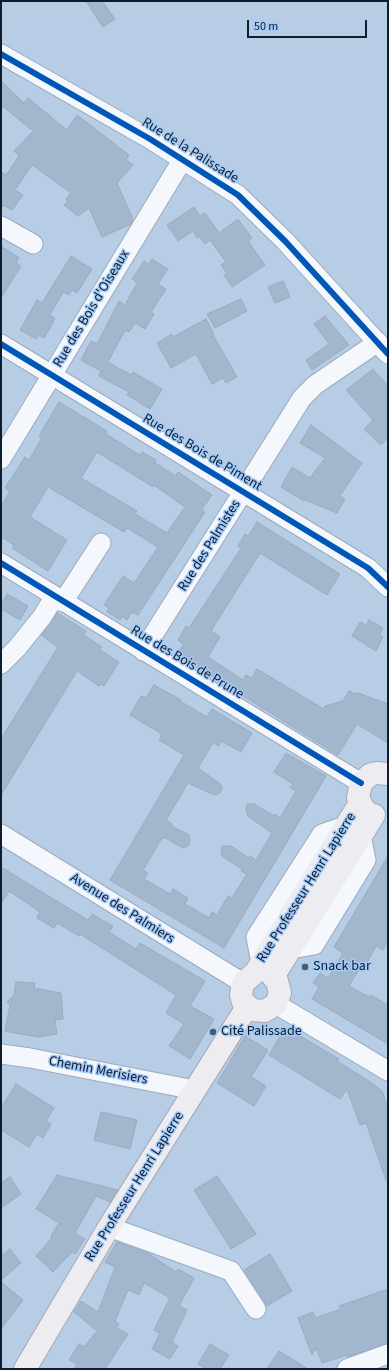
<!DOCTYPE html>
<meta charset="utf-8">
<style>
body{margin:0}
#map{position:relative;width:389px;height:1370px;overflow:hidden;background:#b7cce5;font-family:"Source Sans 3",sans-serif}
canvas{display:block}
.frame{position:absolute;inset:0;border:2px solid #0e1c2d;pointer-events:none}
.scale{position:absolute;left:247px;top:20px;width:120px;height:18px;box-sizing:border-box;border:2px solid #0e1c2d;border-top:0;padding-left:5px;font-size:12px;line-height:14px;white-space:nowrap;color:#0e1c2d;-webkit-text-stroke:3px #a4caf8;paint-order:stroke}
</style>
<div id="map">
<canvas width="389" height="1370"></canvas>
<div class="frame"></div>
<div class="scale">50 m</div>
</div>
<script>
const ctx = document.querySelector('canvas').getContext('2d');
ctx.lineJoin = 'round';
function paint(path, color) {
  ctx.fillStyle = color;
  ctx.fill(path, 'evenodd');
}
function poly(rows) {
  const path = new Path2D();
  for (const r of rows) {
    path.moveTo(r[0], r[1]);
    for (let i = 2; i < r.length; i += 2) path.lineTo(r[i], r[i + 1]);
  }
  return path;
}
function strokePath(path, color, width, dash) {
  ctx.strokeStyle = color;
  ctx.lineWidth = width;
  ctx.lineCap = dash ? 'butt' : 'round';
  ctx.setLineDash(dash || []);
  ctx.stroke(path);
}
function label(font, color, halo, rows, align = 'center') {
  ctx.font = font + ' "Source Sans 3",sans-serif';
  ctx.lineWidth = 3;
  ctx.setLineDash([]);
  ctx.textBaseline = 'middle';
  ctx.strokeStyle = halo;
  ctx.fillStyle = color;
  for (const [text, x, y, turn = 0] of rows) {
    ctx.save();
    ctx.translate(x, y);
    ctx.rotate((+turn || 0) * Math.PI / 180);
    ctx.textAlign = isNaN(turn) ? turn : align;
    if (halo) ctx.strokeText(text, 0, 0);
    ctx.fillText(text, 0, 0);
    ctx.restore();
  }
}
const building = poly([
 [86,1,102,1,115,19,103,27,86,1],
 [1,81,24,103,28,98,67,130,77,115,129,155,126,160,133,165,117,183,133,219,131,224,102,237,89,208,78,216,64,205,68,201,66,199,71,193,32,165,15,190,23,195,12,210,4,205,1,209,1,172,6,175,19,156,14,151,33,131,1,105,1,81],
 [194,207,200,216,205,213,219,233,238,219,252,238,248,241,265,265,232,287,224,275,227,273,221,265,226,262,210,240,212,238,205,244,199,236,197,238,193,231,178,241,167,225,194,207],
 [1,246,19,258,16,263,21,266,1,298,1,246],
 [71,256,92,269,77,293,72,290,69,295,63,292,50,315,55,318,50,328,44,338,39,335,36,339,20,330,37,300,42,303,71,256],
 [152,259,168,269,158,284,166,289,151,312,154,314,145,329,135,323,129,332,125,330,108,362,131,375,133,372,162,389,150,409,127,395,129,392,99,376,101,371,81,360,91,341,97,344,119,301,125,305,137,283,132,279,144,261,149,264,152,259],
 [283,281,290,297,275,303,268,287,283,281],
 [241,299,247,311,215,328,207,314,241,299],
 [325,316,349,345,312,370,306,360,329,344,314,324,325,316],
 [206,319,214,334,213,335,237,377,226,383,223,378,212,384,196,354,171,368,157,343,172,334,173,337,206,319],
 [373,369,388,386,388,437,381,445,364,429,373,420,346,390,373,369],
 [59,402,107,431,106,434,140,455,142,452,156,460,155,463,176,476,178,472,212,495,202,509,205,512,138,615,132,612,127,620,122,616,120,620,107,612,109,608,104,605,123,576,134,583,158,547,127,528,124,532,48,487,30,517,67,540,48,571,12,548,14,545,1,537,1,507,10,491,5,488,25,457,29,460,42,438,39,436,59,402],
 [97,452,153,487,154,485,185,507,167,533,135,514,137,511,81,478,97,452],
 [311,425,362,463,340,496,345,499,337,513,305,500,304,501,281,487,292,467,310,478,325,458,300,443,311,425],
 [257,522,340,574,327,595,260,553,211,631,220,637,208,657,243,680,246,675,252,678,257,669,324,709,325,706,343,701,349,691,355,694,358,693,388,704,388,743,357,724,338,755,182,658,184,655,179,651,184,644,178,640,186,626,189,628,223,576,241,548,238,546,245,534,248,536,257,522],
 [7,594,28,606,20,620,1,609,1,605,7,594],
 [57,613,86,631,84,635,102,647,100,650,119,662,104,686,101,684,99,686,77,671,1,795,1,739,58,647,41,635,57,613],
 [369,620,383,628,380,634,383,637,376,651,352,636,360,622,366,625,369,620],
 [154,685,181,700,180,701,207,717,212,709,252,733,241,752,221,741,219,746,213,743,198,768,219,783,222,787,221,792,216,795,212,794,188,783,166,820,172,824,171,826,189,835,190,839,189,845,183,848,164,837,163,839,162,838,143,870,148,873,144,879,170,894,173,889,188,898,185,904,209,918,212,912,217,915,228,896,232,898,247,874,241,871,242,869,223,857,221,853,222,846,231,846,249,858,250,856,256,860,272,833,248,816,246,811,247,804,254,804,274,816,275,814,280,818,296,791,290,788,293,784,274,772,286,753,326,776,224,948,110,880,184,755,159,740,162,734,130,715,141,696,146,698,154,685],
 [388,856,388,941,383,950,376,946,365,966,362,964,349,986,369,997,371,995,388,1005,388,1044,312,999,319,987,313,983,320,973,328,978,343,953,334,947,388,856],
 [1,867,88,920,92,914,113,926,109,932,136,949,140,943,205,981,190,1006,214,1019,190,1059,169,1046,184,1024,166,1013,176,995,80,934,79,936,57,923,54,928,37,918,40,912,9,891,1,904,1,867],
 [16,982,35,983,34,988,61,993,63,1019,55,1020,57,1034,38,1037,5,1031,10,1005,7,1002,14,995,16,982],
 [285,1027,339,1059,337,1061,372,1083,382,1091,388,1109,388,1180,386,1180,366,1123,360,1125,347,1089,340,1099,269,1055,285,1027],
 [245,1036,268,1050,251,1077,266,1086,254,1106,217,1083,245,1036],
 [16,1084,54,1108,46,1121,51,1124,43,1138,37,1134,29,1147,1,1130,1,1108,16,1084],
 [101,1112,137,1120,130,1149,94,1140,101,1112],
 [57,1175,118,1190,110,1202,96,1196,75,1233,85,1239,75,1254,72,1252,53,1272,36,1256,52,1238,51,1236,59,1223,36,1209,57,1175],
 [217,1176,256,1234,231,1249,194,1190,217,1176],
 [10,1177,21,1194,1,1208,1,1183,10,1177],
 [117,1242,148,1253,176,1272,178,1269,194,1278,179,1306,187,1310,172,1342,178,1346,170,1359,152,1349,160,1333,154,1330,170,1298,144,1283,139,1295,128,1290,115,1321,119,1324,116,1328,128,1334,105,1369,74,1369,77,1364,69,1360,79,1344,84,1347,97,1331,74,1312,81,1301,98,1312,115,1267,105,1262,117,1242],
 [10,1249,21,1263,1,1280,1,1256,10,1249],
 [270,1254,292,1291,267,1306,244,1270,270,1254],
 [1,1282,23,1300,1,1329,1,1282],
 [388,1289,388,1343,347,1357,347,1355,322,1363,316,1348,312,1355,298,1318,313,1312,315,1318,341,1309,339,1306,388,1289],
 [210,1344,229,1355,220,1369,206,1369,198,1364,210,1344],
 [279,1351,308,1369,267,1369,279,1351]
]);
paint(building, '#a2b6cd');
strokePath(building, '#9aabbe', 1);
const minor = poly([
 [1,54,150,139,238,195,285,241,388,354],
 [1,226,33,244],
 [1,344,368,568,388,587],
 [1,459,183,159],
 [1,563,361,783],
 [63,602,101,543],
 [143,651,302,398,315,385,378,342],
 [1,664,17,648,42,617,55,596],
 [1,834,243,983],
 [291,949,314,945,366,860,361,835],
 [261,963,256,937,322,834,345,826],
 [276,1004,388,1071],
 [1,1054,30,1058,195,1090],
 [109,1227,231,1271,256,1309],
 [347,1369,388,1354]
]);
const major = poly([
 [360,803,255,973,243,983,241,995,243,1002,253,1010,265,1011,276,1004,280,993,277,981,273,977,374,815],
 [368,813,363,808,358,798,361,783,371,774,377,773,388,774],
 [25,1369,109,1227,247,1007]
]);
strokePath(minor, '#9aabbe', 21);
strokePath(major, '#a6a9b6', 24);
strokePath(minor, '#f4f7fb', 19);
strokePath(major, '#ededf1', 22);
strokePath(poly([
 [1,54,150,139,238,195,285,241,388,354],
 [1,344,368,568,388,587],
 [1,563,361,783]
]), '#0057b8', 6);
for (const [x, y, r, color] of [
 [305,967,4,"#495a6d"],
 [213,1032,4,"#495a6d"]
]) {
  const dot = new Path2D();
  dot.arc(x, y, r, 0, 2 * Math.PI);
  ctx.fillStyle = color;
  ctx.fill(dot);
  strokePath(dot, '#a4caf8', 1.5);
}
label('14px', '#0e1c2d', '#a4caf8', [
 ["Rue de la Palissade",190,151,32],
 ["Rue des Bois d'Oiseaux",92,309,-59],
 ["Rue des Bois de Piment",202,453,31],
 ["Rue des Palmistes",210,546,-58],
 ["Rue des Bois de Prune",187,663,31],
 ["Rue Professeur Henri Lapierre",307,888,-58],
 ["Avenue des Palmiers",122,909,32],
 ["Chemin Merisiers",98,1071,11],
 ["Rue Professeur Henri Lapierre",135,1187,-58]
]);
label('14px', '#0e1c2d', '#a4caf8', [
 ["Snack bar",313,967],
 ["Cité Palissade",221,1032]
], 'left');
</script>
